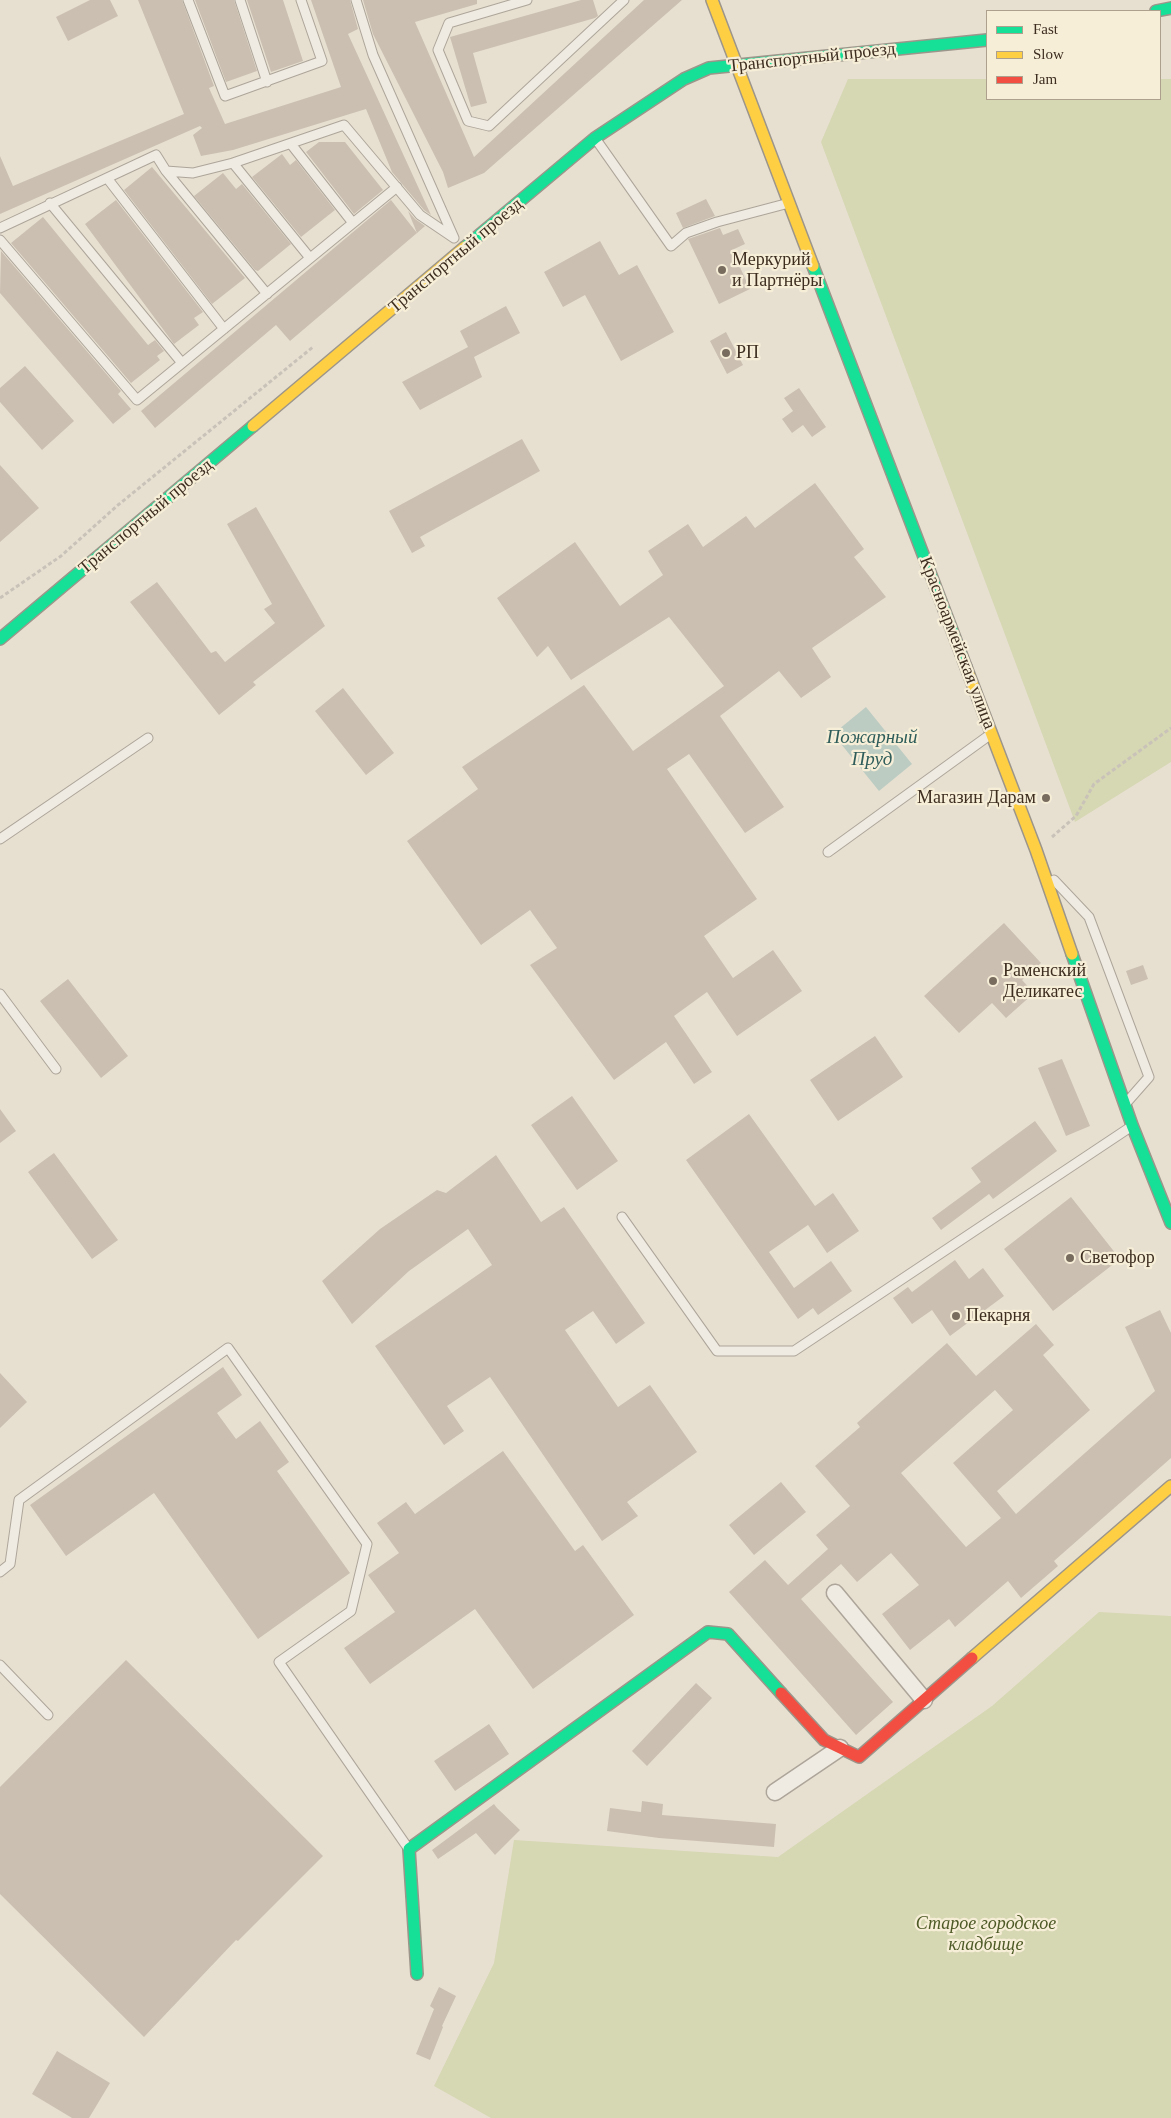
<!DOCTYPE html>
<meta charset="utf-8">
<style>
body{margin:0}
#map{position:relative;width:1171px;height:2118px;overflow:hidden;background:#e7e0d1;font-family:Georgia,serif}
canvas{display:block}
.legend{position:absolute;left:986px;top:10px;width:175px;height:90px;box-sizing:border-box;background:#f7eed8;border:1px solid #ada18e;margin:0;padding:6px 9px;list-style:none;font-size:15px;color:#3d2e20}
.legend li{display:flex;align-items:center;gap:10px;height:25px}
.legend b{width:25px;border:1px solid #ada18e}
</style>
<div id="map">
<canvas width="1171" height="2118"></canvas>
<ul class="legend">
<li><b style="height:6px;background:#16e098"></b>Fast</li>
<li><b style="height:6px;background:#ffcf43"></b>Slow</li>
<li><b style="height:6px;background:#f24e42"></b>Jam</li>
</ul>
</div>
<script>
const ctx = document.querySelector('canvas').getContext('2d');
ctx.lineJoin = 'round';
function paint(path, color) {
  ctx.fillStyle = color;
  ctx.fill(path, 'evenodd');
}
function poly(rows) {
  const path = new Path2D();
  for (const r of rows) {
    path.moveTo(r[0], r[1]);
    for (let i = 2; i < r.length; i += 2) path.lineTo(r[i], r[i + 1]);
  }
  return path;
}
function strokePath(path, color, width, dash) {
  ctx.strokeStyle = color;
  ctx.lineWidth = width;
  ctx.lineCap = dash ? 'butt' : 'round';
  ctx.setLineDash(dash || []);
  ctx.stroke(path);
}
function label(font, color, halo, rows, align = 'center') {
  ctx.font = font + ' Georgia,serif';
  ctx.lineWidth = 4.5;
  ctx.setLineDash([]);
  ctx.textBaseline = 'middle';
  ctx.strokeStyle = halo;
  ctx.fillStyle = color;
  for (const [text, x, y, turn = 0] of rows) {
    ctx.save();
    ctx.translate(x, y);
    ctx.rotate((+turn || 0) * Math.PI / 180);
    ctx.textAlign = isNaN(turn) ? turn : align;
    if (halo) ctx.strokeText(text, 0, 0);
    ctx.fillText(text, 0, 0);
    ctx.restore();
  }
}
paint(poly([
 [848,79,987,79,987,99,1160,99,1160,79,1171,79,1171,762,1075,822,821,142],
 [1099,1612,1171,1616,1171,2118,491,2118,434,2086,494,1963,514,1840,778,1857,992,1706]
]), '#d6d7b3');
paint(poly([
 [866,707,912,764,879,791,833,734]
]), '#bcccc2');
paint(poly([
 [90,0,110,0,118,16,68,41,56,17],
 [138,0,182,0,214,86,209,88,225,124,341,87,311,0,350,0,358,29,348,34,431,215,424,210,392,172,366,109,233,150,201,156,193,135,202,128,200,126,0,214,0,156,13,186,184,114],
 [195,0,234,0,257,71,226,82],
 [247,0,283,0,303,61,271,72],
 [363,0,477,0,477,4,415,22,474,157,644,0,682,0,484,173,448,188,443,172,373,34],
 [581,0,593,0,598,16,595,18,473,53,487,103,471,107,450,37],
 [319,142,345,142,383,190,354,214,306,152],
 [282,154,290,165,296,160,335,210,301,237,252,177],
 [152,167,245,278,212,304,124,190],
 [223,173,236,189,242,184,291,244,258,271,255,270,194,196],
 [706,199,715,216,683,228,676,213],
 [116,200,203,312,194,318,199,325,174,344,85,224],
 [391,200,417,233,290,341,276,325,155,428,141,411],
 [408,211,415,219,425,226,417,233],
 [43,217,148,345,155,340,164,351,157,356,160,360,131,383,11,243],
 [720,228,723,235,738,229,745,244,732,250,750,289,719,304,688,239],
 [600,241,619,275,637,265,674,332,621,361,585,295,563,307,544,272],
 [1,251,121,391,118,394,131,409,113,424,0,293],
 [506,306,520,333,474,357,482,377,420,410,402,382,468,347,460,331],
 [726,332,743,365,727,374,710,341],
 [25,366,74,421,42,450,0,402,0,388],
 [799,388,826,427,812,437,803,425,792,433,782,419,793,411,784,398],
 [522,439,540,471,420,537,425,546,412,553,389,511],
 [0,465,39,508,0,542],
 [815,483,864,549,854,557,886,597,812,648,831,677,801,698,779,671,720,716,784,807,745,833,689,754,667,769,757,899,704,936,733,978,773,950,802,991,737,1036,707,992,674,1016,712,1072,694,1084,666,1042,614,1080,530,965,557,948,530,910,481,945,407,841,478,789,462,767,584,685,633,751,724,686,669,617,571,680,548,646,537,657,497,598,575,542,620,606,663,575,648,551,688,524,703,547,746,516,755,528],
 [256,507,325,626,253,682,256,685,219,715,130,602,157,582,211,653,216,651,225,662,275,623,264,609,272,604,227,524],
 [343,688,394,753,366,775,315,711],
 [1004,923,1041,963,1022,980,1034,993,1006,1018,992,1003,959,1033,924,996],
 [1143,965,1148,979,1131,985,1126,971],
 [68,979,128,1056,101,1078,40,1001],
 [875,1036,903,1077,838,1121,810,1080],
 [1062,1059,1090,1126,1066,1136,1038,1068],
 [572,1096,618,1161,577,1190,531,1125],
 [0,1109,16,1131,0,1143],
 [749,1114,815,1206,833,1193,859,1231,827,1253,808,1225,769,1252,794,1288,831,1261,852,1291,818,1315,813,1308,798,1319,686,1160],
 [1035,1121,1057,1151,993,1199,989,1194,941,1230,932,1218,981,1182,971,1168],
 [54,1153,118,1240,92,1259,28,1172],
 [496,1155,541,1222,564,1207,645,1323,616,1344,593,1311,565,1330,618,1407,650,1385,697,1452,627,1502,638,1516,602,1541,490,1377,447,1406,464,1431,444,1445,375,1346,492,1265,468,1229,409,1271,352,1324,322,1281,380,1229,437,1190,446,1193],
 [1071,1197,1120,1259,1053,1311,1004,1249],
 [955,1260,969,1279,983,1268,1004,1296,950,1336,932,1310,912,1324,893,1298,908,1287,912,1292],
 [1160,1310,1171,1333,1171,1458,1054,1561,1058,1566,1021,1598,1008,1581,955,1627,949,1619,910,1650,882,1614,919,1585,891,1553,857,1582,841,1564,801,1599,893,1702,856,1735,729,1592,765,1560,788,1585,828,1549,816,1535,850,1506,815,1466,860,1427,857,1423,947,1343,976,1376,1036,1324,1054,1345,1043,1355,1090,1410,997,1491,1016,1514,1155,1391,1125,1327],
 [995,1390,1013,1410,953,1463,1001,1518,966,1547,901,1473],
 [223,1367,242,1395,217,1413,236,1439,260,1421,289,1462,277,1471,350,1573,258,1639,154,1493,66,1556,30,1505],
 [0,1373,27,1402,0,1428],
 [503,1451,575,1551,583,1545,634,1615,533,1689,475,1609,370,1684,344,1648,395,1612,368,1575,399,1553,377,1523,406,1502,415,1514],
 [781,1482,806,1512,754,1555,729,1525],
 [126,1660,323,1856,238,1941,236,1940,144,2037,0,1894,0,1787],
 [696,1683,712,1698,647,1766,632,1751],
 [489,1724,509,1754,455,1791,434,1761],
 [642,1801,663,1804,662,1815,776,1824,774,1847,659,1838,607,1831,610,1808,641,1812],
 [494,1804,497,1808,520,1830,495,1855,476,1833,438,1859,432,1850],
 [439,1987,456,1996,442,2026,443,2027,430,2060,416,2054,434,2009,430,2006],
 [57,2051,110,2083,89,2118,72,2118,32,2094]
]), '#cbbfb2');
const lane = poly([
 [188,0,225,96,322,61,301,0],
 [240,0,267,82],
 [356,0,373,55,454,238],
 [527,0,449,23,438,50,468,121,489,126,624,0],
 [595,138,671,246,686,233,717,222,789,203],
 [291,144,353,223],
 [233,163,310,258],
 [166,171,267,294],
 [107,178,224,329],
 [50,203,182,363],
 [0,228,156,155,166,171,193,173,233,163,344,125,420,215,454,238],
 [0,240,137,400,397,187],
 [0,839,148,738],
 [828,852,991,734],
 [1054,880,1089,917,1149,1077,1127,1102],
 [0,994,56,1069],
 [622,1217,717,1351,794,1351,1132,1126],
 [0,1572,10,1564,19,1500,228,1348,367,1544,351,1611,279,1662,408,1848],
 [0,1665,48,1715]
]);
const street = poly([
 [835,1593,924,1700],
 [775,1792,840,1748]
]);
const fast = poly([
 [1156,11,1171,8],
 [465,247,595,138,684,79,709,68,987,40],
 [813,266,966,667],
 [0,639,253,426],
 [1072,954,1132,1125,1171,1223],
 [417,1974,409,1849,708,1632,728,1634,781,1693]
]);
const slow = poly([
 [712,0,813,266],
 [253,426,465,247],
 [966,667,1036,850,1072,954],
 [972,1658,1171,1486]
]);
const jam = poly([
 [781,1693,824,1740,859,1757,972,1658]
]);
strokePath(lane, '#ada599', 11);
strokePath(street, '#ada599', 19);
strokePath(fast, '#9c958a', 14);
strokePath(slow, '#9c958a', 14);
strokePath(jam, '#9c958a', 14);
strokePath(poly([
 [0,598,61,556,118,505,313,347],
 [1052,837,1076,816,1094,784,1171,728]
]), '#c8c2b9', 3, [4, 2.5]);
strokePath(lane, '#efebe3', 9);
strokePath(street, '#efebe3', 16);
strokePath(fast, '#16e098', 11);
strokePath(slow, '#ffcf43', 11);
strokePath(jam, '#f24e42', 11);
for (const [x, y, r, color] of [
 [722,270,5,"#786c5e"],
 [726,353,5,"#786c5e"],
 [1046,798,5,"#786c5e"],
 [993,981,5,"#786c5e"],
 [1070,1258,5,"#786c5e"],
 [956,1316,5,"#786c5e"]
]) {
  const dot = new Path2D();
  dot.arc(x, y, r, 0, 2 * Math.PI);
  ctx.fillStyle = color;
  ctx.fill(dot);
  strokePath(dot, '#f7eed8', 2);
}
label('18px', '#3d2e20', '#f7eed8', [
 ["Транспортный проезд",812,58,-6],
 ["Транспортный проезд",456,256,-40],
 ["Транспортный проезд",146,517,-40],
 ["Красноармейская улица",957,643,69]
]);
label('18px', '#3d2e20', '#f7eed8', [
 ["Меркурий",732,260],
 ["и Партнёры",732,281],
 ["РП",736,353],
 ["Магазин Дарам",1036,798,"right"],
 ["Раменский",1003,971],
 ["Деликатес",1003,992],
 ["Светофор",1080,1258],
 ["Пекарня",966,1316]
], 'left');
label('italic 18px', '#4d5a26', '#f7eed8', [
 ["Старое городское",986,1924],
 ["кладбище",986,1945]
]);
label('italic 19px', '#2f5d5a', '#f7eed8', [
 ["Пожарный",872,738],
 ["Пруд",872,760]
]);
</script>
